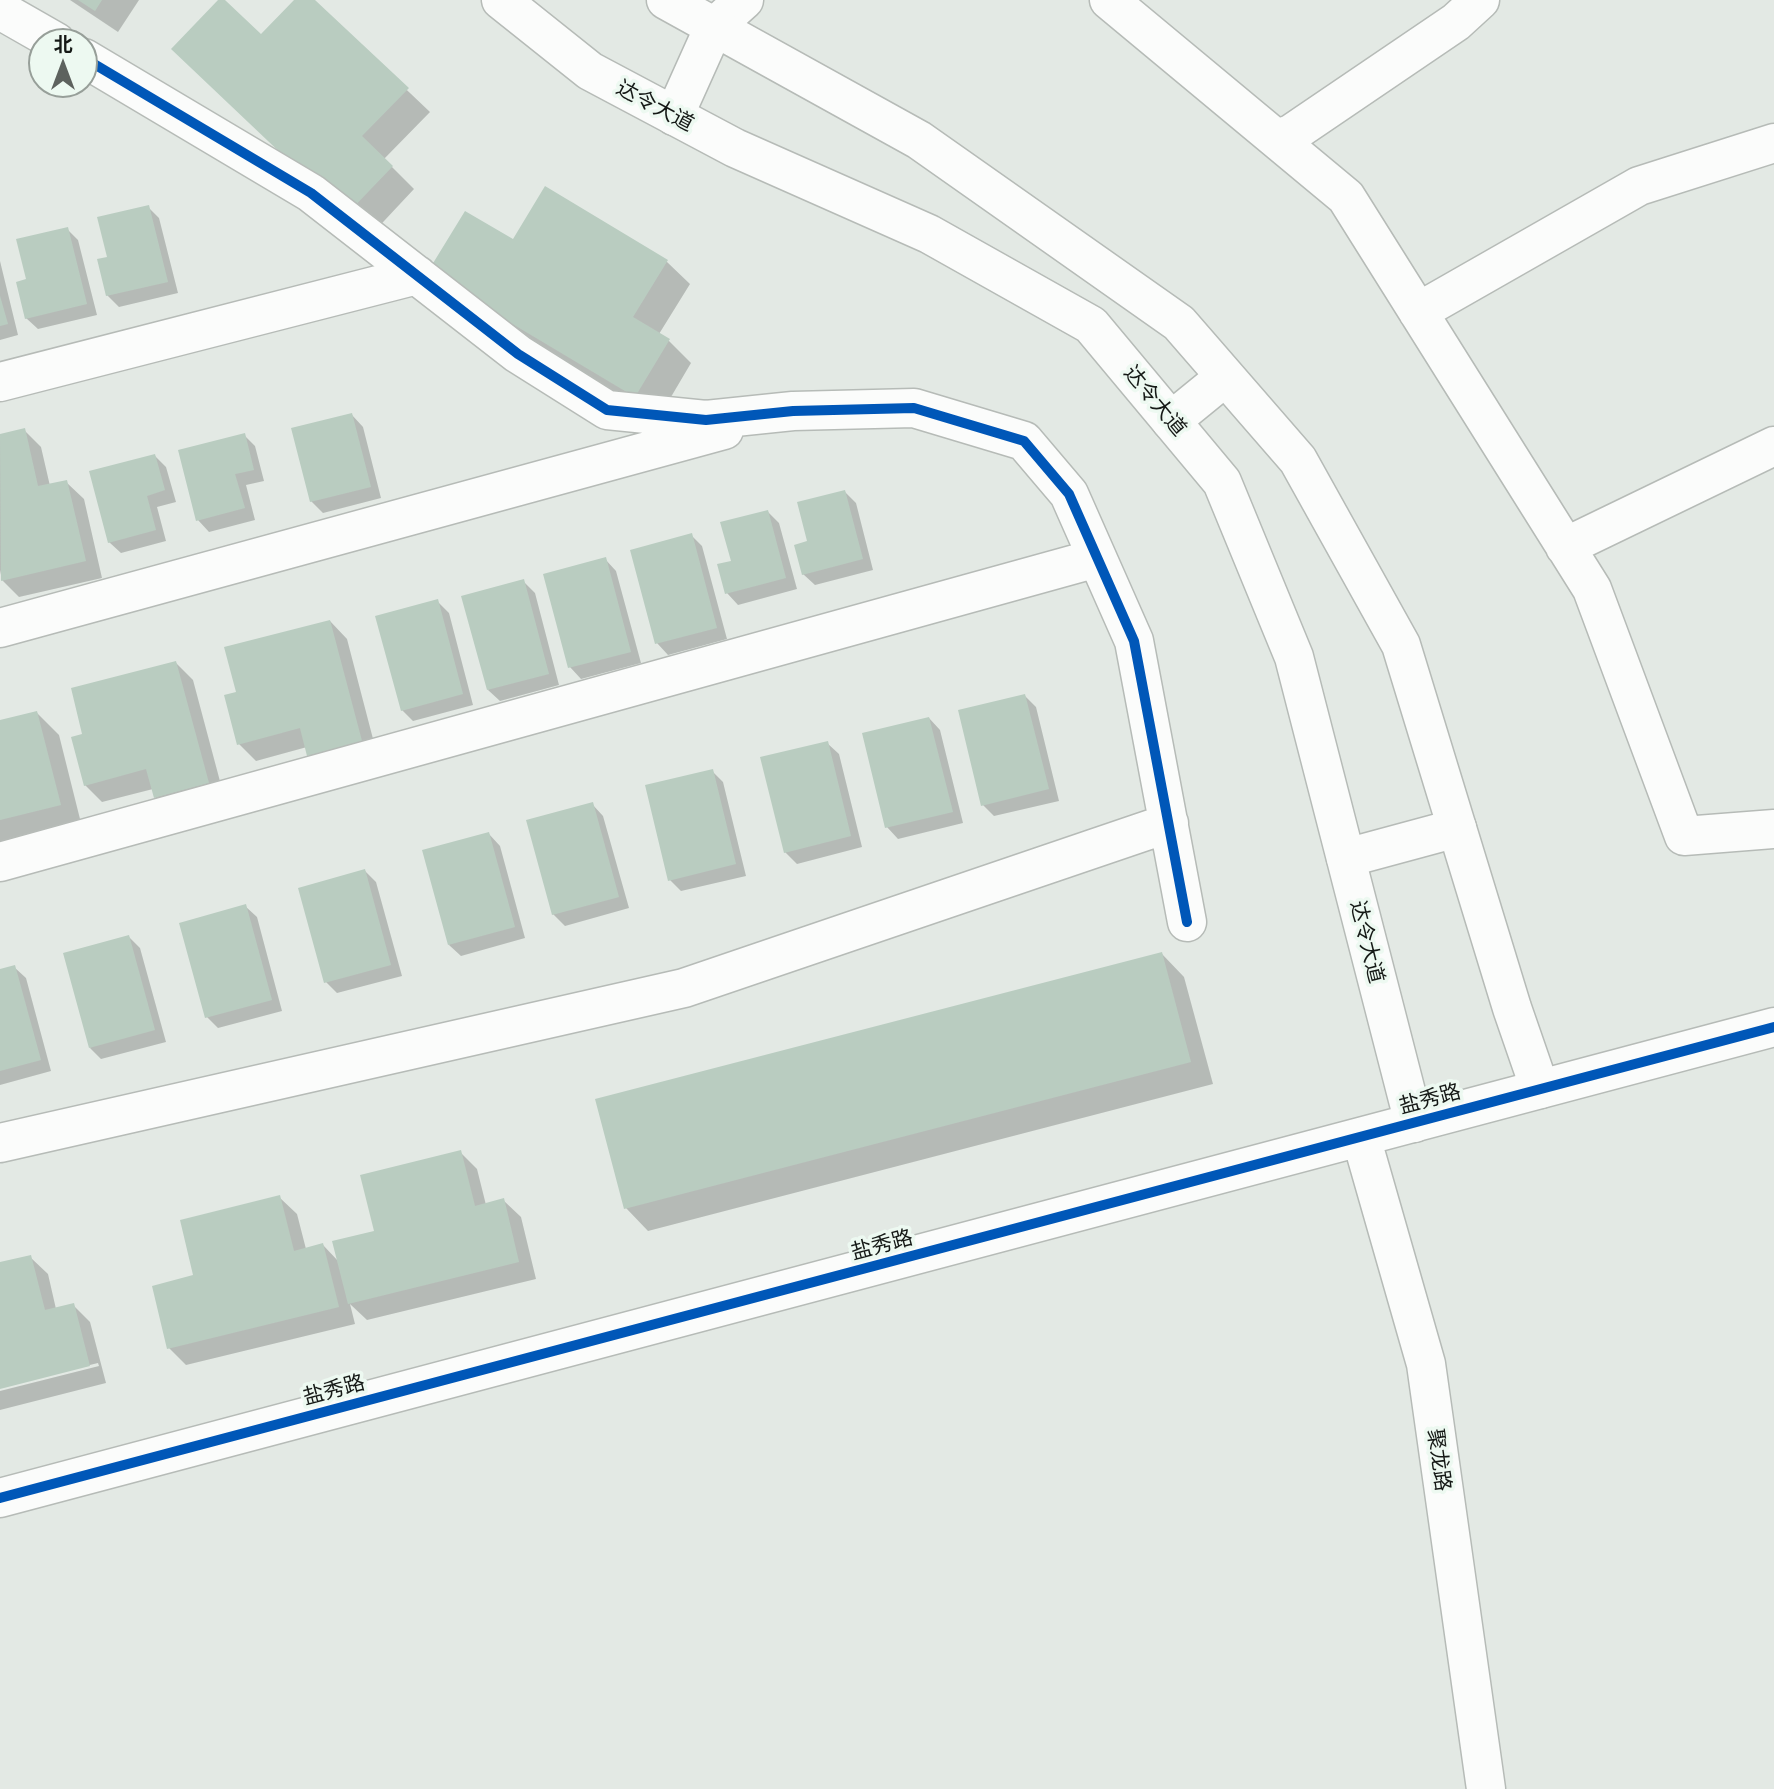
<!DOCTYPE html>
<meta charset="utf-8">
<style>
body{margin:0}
#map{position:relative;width:1774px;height:1789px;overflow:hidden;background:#e3e9e4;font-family:"Golos Text","Noto Sans SC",sans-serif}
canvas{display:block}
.north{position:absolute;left:28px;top:28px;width:70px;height:70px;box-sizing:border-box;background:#edf9f1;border:2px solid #979f99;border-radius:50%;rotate:0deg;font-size:19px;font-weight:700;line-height:28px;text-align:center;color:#151916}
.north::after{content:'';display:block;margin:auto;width:24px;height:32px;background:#5d625e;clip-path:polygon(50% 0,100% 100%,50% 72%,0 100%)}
</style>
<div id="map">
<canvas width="1774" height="1789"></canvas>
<div class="north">北</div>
</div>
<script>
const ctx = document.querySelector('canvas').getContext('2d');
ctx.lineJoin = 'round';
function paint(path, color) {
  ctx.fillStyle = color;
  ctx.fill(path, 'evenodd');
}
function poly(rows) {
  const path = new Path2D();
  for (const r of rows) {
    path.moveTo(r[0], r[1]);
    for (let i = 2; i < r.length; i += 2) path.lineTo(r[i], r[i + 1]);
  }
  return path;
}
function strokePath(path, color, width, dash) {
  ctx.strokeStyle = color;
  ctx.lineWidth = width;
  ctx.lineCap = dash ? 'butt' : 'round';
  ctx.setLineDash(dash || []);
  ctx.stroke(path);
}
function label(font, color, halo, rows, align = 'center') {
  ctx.font = font + ' "Golos Text","Noto Sans SC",sans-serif';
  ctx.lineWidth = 7;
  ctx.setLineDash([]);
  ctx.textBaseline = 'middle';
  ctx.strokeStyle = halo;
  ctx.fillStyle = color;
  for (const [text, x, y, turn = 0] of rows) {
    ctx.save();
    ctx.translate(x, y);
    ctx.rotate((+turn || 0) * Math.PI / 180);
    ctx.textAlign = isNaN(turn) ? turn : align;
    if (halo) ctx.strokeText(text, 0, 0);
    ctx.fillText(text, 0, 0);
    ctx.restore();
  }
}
paint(poly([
 [70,0,139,0,118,32],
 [220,0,222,0,261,36,297,0,312,0,430,112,384,159,414,189,370,236],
 [148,207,159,218,178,293,119,307,107,295,109,258],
 [67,229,78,240,97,315,38,329,26,318,28,280],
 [513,241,667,262,690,284,659,334,669,341,691,363,658,419,452,295],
 [0,261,18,335,0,340],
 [352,415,363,427,381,498,323,513,311,501],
 [24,430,41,447,50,486,66,482,84,499,102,578,19,597,2,580,0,570,0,436],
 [244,435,255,446,264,481,246,485,255,520,209,532,198,520],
 [155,456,166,467,176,502,157,507,166,541,121,553,109,542],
 [845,492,856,503,873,570,815,585,803,574,809,542],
 [768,512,779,523,797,589,738,605,727,593,733,562],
 [691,535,702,546,727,639,668,655,657,643],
 [605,559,616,571,641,663,581,679,570,667],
 [523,581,535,593,559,685,500,701,488,690],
 [437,601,449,613,473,705,413,721,402,710],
 [330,621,347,639,378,758,326,772,309,755,307,747,256,761,239,744,238,694],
 [176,663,193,680,225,800,172,814,155,797,153,789,102,802,85,785,85,735],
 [1025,696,1036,707,1059,801,994,816,983,805],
 [36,712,59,735,82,827,0,848,0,722],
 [929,718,940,730,963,823,898,839,887,827],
 [827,743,839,754,862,847,797,864,785,852],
 [712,771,723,782,746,876,681,891,670,880],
 [592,804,603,816,629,908,565,926,553,914],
 [489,834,500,846,525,938,461,956,449,945],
 [365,871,376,882,402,976,337,993,326,982],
 [245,906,257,917,282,1011,218,1028,207,1017],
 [129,937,140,948,166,1042,101,1059,90,1048],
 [1162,954,1184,977,1213,1084,648,1231,626,1208],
 [14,967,26,978,51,1071,0,1085,0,971],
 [460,1152,477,1169,486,1205,503,1200,521,1217,536,1279,367,1320,350,1304,355,1324,186,1365,169,1348,195,1277,279,1197,297,1214,306,1249,323,1245,339,1262,376,1232],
 [30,1257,48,1274,56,1309,73,1305,90,1322,106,1383,0,1410,0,1391,99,1366,98,1363,0,1387,0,1264]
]), '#0003');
paint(poly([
 [78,0,102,0,95,11],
 [218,0,225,0,261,34,294,0,315,0,409,88,362,136,393,166,346,215,171,49],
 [545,186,668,260,633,317,670,339,635,397,427,273,465,211,513,239],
 [149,205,168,282,106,296,97,259,107,257,97,217],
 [68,227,87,304,25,319,16,282,26,279,16,239],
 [0,296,8,324,0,326],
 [352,413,371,487,310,502,291,428],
 [25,428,38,486,67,480,86,561,1,581,0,434],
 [245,433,254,470,235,474,245,508,196,521,178,450],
 [155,454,165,490,147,496,156,530,108,543,89,471],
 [845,490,863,559,802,575,794,545,807,541,797,502],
 [768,510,786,578,725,594,717,564,731,561,720,522],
 [692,533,717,628,655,644,630,550],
 [606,557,631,652,568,668,543,574],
 [524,579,549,674,487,690,461,596],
 [438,599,463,694,401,711,375,616],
 [330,620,362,741,307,756,300,728,237,745,224,695,236,692,224,647],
 [176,661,209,783,154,798,146,769,84,786,71,737,82,734,71,688],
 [1025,694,1049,789,981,806,958,710],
 [37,711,61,805,0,820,0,720],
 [929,717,953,812,885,828,862,733],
 [828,741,851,836,784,853,760,757],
 [713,769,736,864,668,881,645,785],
 [593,802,619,897,552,915,526,820],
 [489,832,515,927,448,945,422,850],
 [365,869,391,965,324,983,298,888],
 [246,904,272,1000,205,1018,179,923],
 [129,935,155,1030,89,1048,63,953],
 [1162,952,1191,1062,624,1209,595,1099],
 [15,965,41,1060,0,1071,0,969],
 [461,1150,475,1206,504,1198,519,1262,348,1304,332,1241,374,1231,360,1175],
 [280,1195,294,1251,323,1243,339,1307,167,1349,152,1286,193,1275,180,1220],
 [31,1255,45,1310,74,1303,90,1366,0,1389,0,1262]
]), '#b9ccc0');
const minor = poly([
 [1109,0,1346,197,1592,589,1684,836,1774,829],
 [0,10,56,42],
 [84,58,311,193,518,354,607,410,706,420,793,411,914,408,1024,441,1069,494,1134,641,1187,922],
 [674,116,714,27,744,0],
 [1277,139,1291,134,1456,22,1480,0],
 [1418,312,1639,186,1774,143],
 [0,382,417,275],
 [1171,421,1225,377],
 [1565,547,1774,446],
 [0,628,724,430],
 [1346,858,1457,828],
 [0,862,1097,558],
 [1361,1137,1426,1364,1486,1789],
 [0,1143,684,988,1169,823],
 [0,1498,1774,1027]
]);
const tertiary = poly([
 [501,0,590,71,735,148,929,234,1091,325,1222,482,1294,657,1414,1123],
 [666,0,919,140,1179,323,1298,460,1401,645,1512,1008,1540,1089]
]);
strokePath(minor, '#b6bbb7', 41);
strokePath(tertiary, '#b6bbb7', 41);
strokePath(minor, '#fbfcfb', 38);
strokePath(tertiary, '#fbfcfb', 38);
strokePath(poly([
 [84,58,311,193,518,354,607,410,706,420,793,411,914,408,1024,441,1069,494,1134,641,1187,922],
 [0,1498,1774,1027]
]), '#0057b8', 10);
label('21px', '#151916', '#edf9f1', [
 ["达令大道",655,106,28],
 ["达令大道",1155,401,50],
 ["达令大道",1367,942,76],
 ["盐秀路",1430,1099,-15],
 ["盐秀路",882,1245,-15],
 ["盐秀路",334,1390,-15],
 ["聚龙路",1439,1460,82]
]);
</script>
